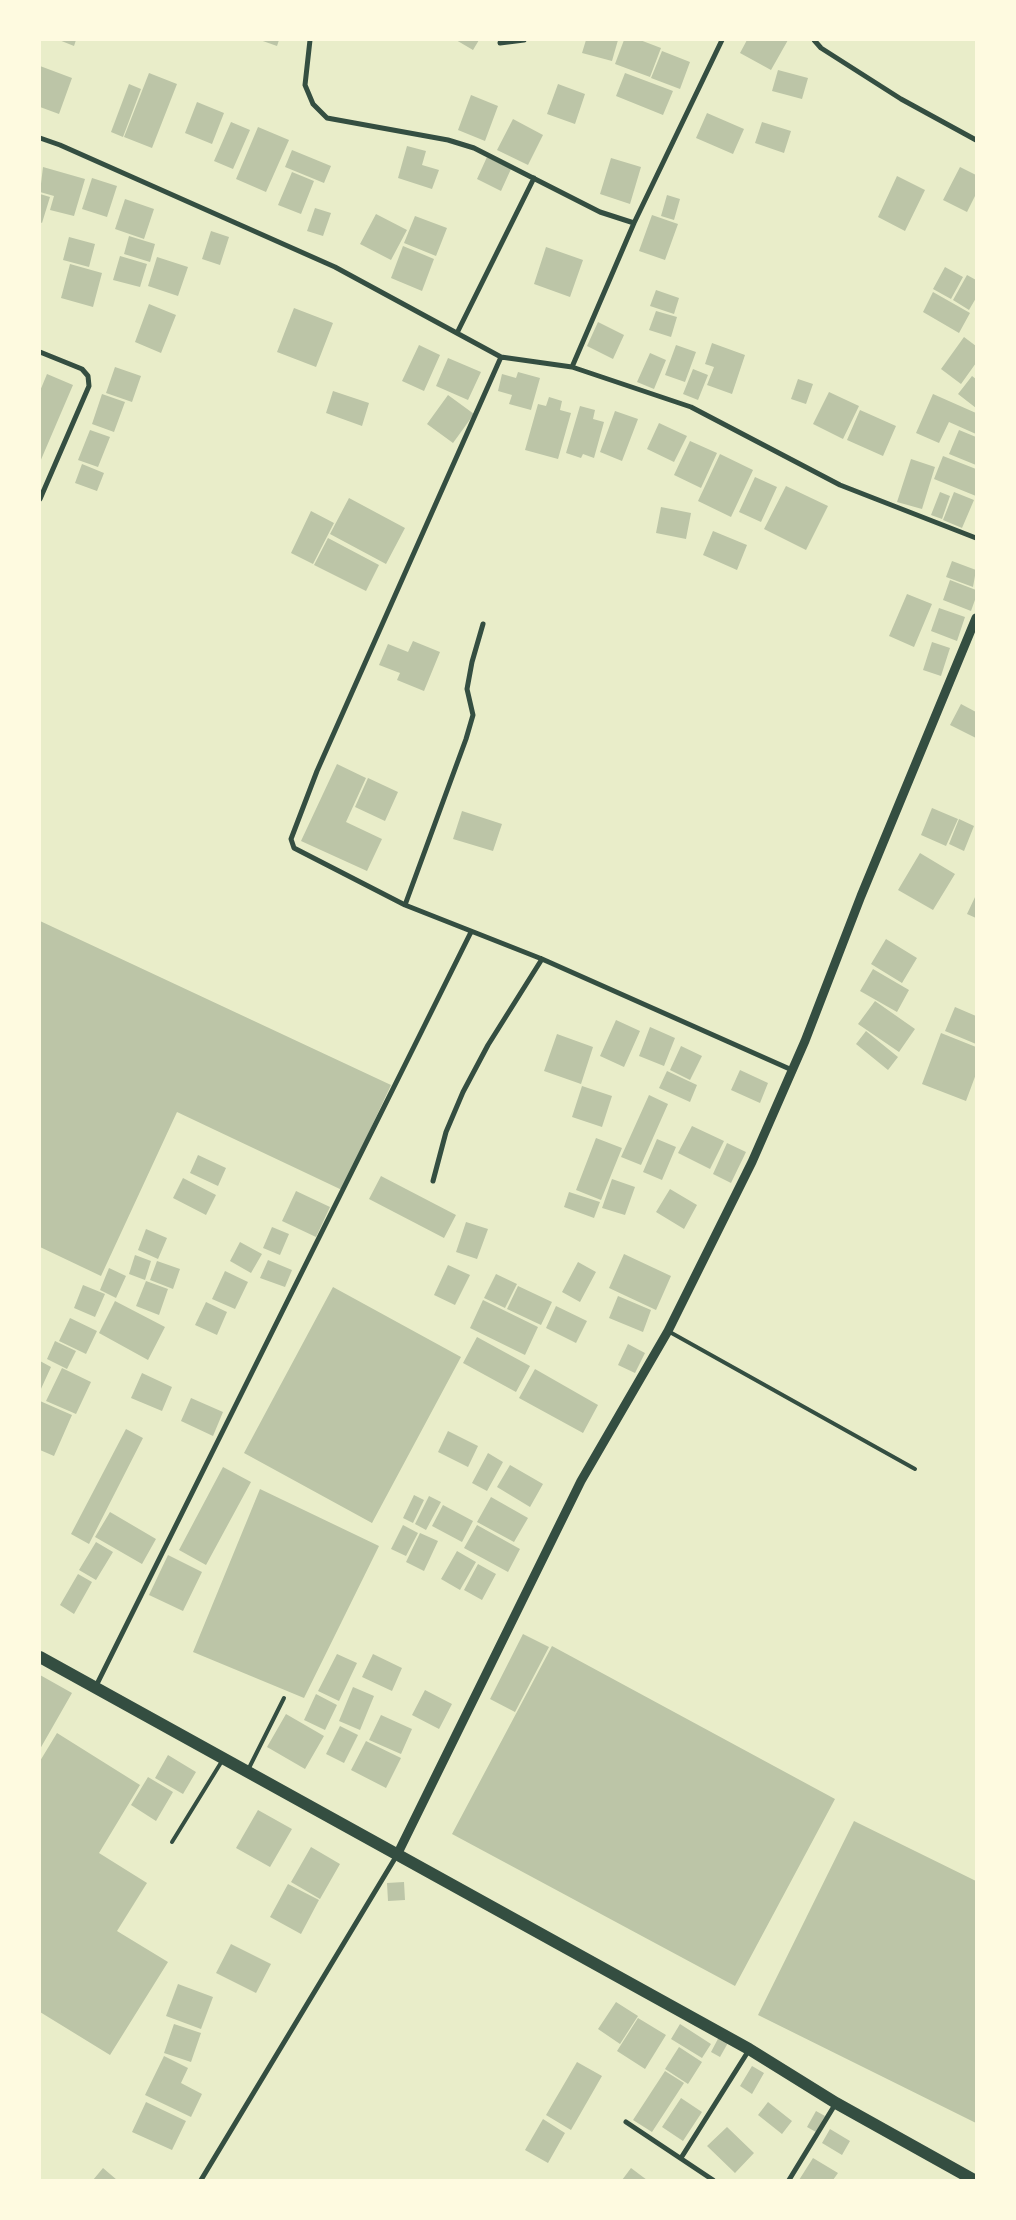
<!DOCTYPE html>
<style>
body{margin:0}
#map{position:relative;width:1016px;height:2220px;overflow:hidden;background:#e9edc9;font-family:"Titillium Web",sans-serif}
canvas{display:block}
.frame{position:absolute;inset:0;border:41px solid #fefae0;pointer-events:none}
</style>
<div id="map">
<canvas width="1016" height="2220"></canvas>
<div class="frame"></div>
</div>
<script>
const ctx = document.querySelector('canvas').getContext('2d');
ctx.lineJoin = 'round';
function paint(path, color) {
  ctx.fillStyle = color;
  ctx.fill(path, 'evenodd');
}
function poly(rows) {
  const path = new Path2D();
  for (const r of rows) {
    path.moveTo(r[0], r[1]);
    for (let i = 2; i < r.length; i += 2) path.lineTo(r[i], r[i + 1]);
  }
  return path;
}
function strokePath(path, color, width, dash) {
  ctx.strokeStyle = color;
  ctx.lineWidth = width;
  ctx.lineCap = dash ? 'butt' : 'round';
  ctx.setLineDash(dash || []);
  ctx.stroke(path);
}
paint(poly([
 [59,40,76,40,74,46],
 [260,40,279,40,277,46],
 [456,40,479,40,473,50],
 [586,40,618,40,612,61,582,53],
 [624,40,640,40,661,48,650,77,615,64],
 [747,40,788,40,771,70,740,53],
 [662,51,690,62,680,89,651,78],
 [40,66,72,78,59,114,40,107],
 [778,70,808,78,802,99,772,91],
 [149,73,177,84,152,148,124,137],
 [625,73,673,91,663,115,616,96],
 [129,84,141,89,123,137,111,132],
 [558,84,585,94,575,124,547,114],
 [471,95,498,106,485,141,458,130],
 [197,102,224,113,212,144,185,133],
 [707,113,744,129,733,154,696,138],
 [513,119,543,135,528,165,497,150],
 [231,122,250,130,233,169,214,161],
 [762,122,791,131,784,153,755,143],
 [258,127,289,140,266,192,236,179],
 [407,146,426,151,422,165,439,170,432,189,398,178],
 [292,150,331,166,324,183,285,167],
 [487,157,511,169,501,191,477,179],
 [611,158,641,167,630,204,600,194],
 [43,167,85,179,74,216,50,210,54,196,40,192],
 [960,167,976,175,976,194,967,212,943,200],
 [292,172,314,181,301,214,278,205],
 [897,176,925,190,905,231,878,217],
 [92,178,117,186,107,217,82,209],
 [40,194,50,197,42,223,40,222],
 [667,195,680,199,674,220,661,216],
 [125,199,154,209,144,239,115,229],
 [315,208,331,213,323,236,307,231],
 [376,214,407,230,391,260,360,244],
 [652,215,678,224,665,260,639,251],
 [415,216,447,228,436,256,404,243],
 [211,231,229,237,220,265,202,259],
 [129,236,155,244,150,262,124,254],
 [69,237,95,244,89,267,63,260],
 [403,246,434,259,422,291,391,278],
 [546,247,583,260,570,297,534,284],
 [120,256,147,264,140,287,113,280],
 [157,257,188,267,178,296,148,286],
 [70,264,102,273,93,307,61,298],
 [945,267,963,277,951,299,933,289],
 [967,275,976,280,976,298,969,310,953,300],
 [656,290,679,298,674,314,650,306],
 [933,292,970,313,959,333,923,312],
 [149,304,176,315,161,353,135,342],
 [294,308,333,323,316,367,277,352],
 [656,311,677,317,671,337,649,330],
 [598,322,624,335,613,359,587,346],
 [964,337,976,346,976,363,961,384,941,369],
 [712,343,745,355,732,394,707,385,714,367,705,364],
 [419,345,440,355,424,391,402,381],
 [676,345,696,352,685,382,665,375],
 [650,353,666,360,654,389,637,382],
 [448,358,481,372,468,400,436,386],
 [115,367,141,376,132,402,106,393],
 [693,369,708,375,698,400,683,394],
 [518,372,540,378,531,410,509,404,512,395,498,391,502,374,516,378],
 [47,374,73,385,40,462,40,391],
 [972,376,976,379,976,408,958,394],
 [798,379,813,384,806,404,791,399],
 [333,391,369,403,362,426,326,413],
 [829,392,859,406,843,439,813,424],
 [102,394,125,402,114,432,92,424],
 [933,394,976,413,976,434,949,422,939,443,916,433],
 [448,395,474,414,453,443,427,424],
 [549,397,562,401,560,410,571,413,558,459,525,450,538,404,546,406],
 [580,406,595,410,593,419,604,422,594,458,583,454,581,458,566,453],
 [860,410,896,426,883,456,847,440],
 [615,411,638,419,622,461,600,452],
 [659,423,687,436,674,462,647,449],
 [90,430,110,437,98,467,78,460],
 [959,430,976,437,976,465,949,454],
 [690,441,717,453,701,488,674,475],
 [720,454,753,470,731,517,698,501],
 [943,456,976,469,976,496,934,479],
 [911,459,935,467,922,509,897,502],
 [82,464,104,473,97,491,75,483],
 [755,477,777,487,761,522,739,512],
 [786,486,828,506,806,550,764,529],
 [940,492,950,496,942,519,931,515],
 [954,492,974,500,962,528,943,520],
 [349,498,405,528,386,564,330,534],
 [661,507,691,513,686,539,656,533],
 [311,511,334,523,313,564,291,553],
 [713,531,747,545,737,570,703,555],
 [328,538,379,565,366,591,314,565],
 [952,561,976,570,973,587,946,577],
 [950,580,976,590,976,597,971,611,943,600],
 [907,594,932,604,914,647,889,636],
 [939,608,965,617,957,641,931,631],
 [413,641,440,652,424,691,397,680,400,673,379,665,388,644,408,652],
 [932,642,950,648,941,676,923,670],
 [961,704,976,712,976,738,950,725],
 [337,764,366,778,346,822,382,839,367,871,301,841],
 [368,778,398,792,385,821,355,807],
 [932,808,958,819,946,846,921,835],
 [462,811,502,824,493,851,453,839],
 [959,819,974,826,964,851,949,844],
 [920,853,955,874,933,910,898,890],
 [976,895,976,918,967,914],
 [40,921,391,1085,342,1190,177,1112,101,1276,40,1247],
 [886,939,917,958,902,983,871,964],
 [873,969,909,990,897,1012,860,991],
 [875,1001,915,1029,899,1052,858,1024],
 [955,1007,976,1016,976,1044,945,1031],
 [616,1020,640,1031,624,1067,600,1056],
 [650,1027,675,1038,664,1066,639,1056],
 [866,1031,898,1057,888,1070,856,1044],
 [941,1033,976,1047,976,1074,966,1101,922,1084],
 [557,1034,593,1047,581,1084,544,1071],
 [681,1046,702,1056,690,1080,670,1070],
 [740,1070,768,1083,760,1103,731,1090],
 [667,1071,697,1085,690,1102,659,1088],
 [582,1086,612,1096,602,1127,572,1117],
 [649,1095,668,1104,641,1165,621,1157],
 [692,1126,724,1141,710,1169,678,1153],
 [596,1138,622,1148,601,1200,576,1190],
 [657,1139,676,1147,662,1180,643,1172],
 [727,1143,746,1152,731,1183,713,1174],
 [198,1155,226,1168,218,1186,190,1173],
 [381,1176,456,1215,444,1238,369,1199],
 [183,1178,216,1195,206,1215,173,1198],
 [612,1179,635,1187,625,1215,602,1208],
 [670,1189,697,1205,684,1229,656,1212],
 [296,1191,330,1207,316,1237,282,1221],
 [569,1192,600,1202,594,1218,564,1207],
 [466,1222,488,1229,477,1259,456,1252],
 [272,1227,289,1234,280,1255,263,1248],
 [146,1229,167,1238,158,1259,138,1250],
 [240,1242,262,1254,251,1273,230,1261],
 [624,1254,671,1276,656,1310,609,1288],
 [135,1255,151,1261,145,1280,129,1274],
 [268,1260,292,1270,285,1287,260,1278],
 [157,1261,180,1269,173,1289,150,1280],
 [578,1262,596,1272,580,1302,562,1292],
 [448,1265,470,1275,455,1305,434,1295],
 [109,1268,126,1276,116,1298,100,1290],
 [225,1271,248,1282,235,1309,212,1299],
 [496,1274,517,1284,505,1308,484,1298],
 [146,1281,168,1289,159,1315,136,1306],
 [83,1285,105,1294,95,1317,74,1308],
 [518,1286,552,1302,541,1325,507,1309],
 [333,1287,461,1357,372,1523,244,1453],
 [618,1296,651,1310,643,1332,609,1318],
 [483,1300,538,1327,525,1355,470,1328],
 [115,1301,165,1327,148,1360,99,1333],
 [206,1302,227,1312,217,1335,195,1325],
 [556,1306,587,1321,576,1343,546,1328],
 [70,1318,97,1331,86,1354,59,1341],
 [477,1337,530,1366,516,1392,463,1363],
 [55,1341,76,1351,67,1369,47,1359],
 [628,1344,645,1353,635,1373,618,1365],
 [40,1361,51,1367,40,1391],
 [62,1368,91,1382,76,1414,46,1401],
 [535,1369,598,1405,583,1433,519,1398],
 [142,1373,172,1387,162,1411,131,1398],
 [191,1398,223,1412,213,1436,181,1421],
 [40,1401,72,1415,54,1456,40,1450],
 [126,1429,143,1438,89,1544,71,1534],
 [448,1431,478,1446,468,1467,438,1452],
 [488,1453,503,1462,487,1491,472,1483],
 [510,1465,543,1484,530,1507,497,1487],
 [223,1467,251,1482,206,1565,179,1550],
 [260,1489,379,1546,304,1698,193,1652],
 [414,1495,424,1500,413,1523,403,1518],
 [429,1496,441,1502,426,1530,415,1524],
 [491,1497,528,1518,514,1542,477,1522],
 [443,1505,473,1521,462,1542,432,1526],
 [110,1512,156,1539,142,1564,95,1537],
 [403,1525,418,1533,406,1556,391,1549],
 [477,1525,520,1549,508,1572,464,1548],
 [420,1533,438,1541,424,1571,406,1562],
 [96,1542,113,1552,96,1580,79,1570],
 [457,1551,476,1562,460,1590,441,1579],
 [168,1555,202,1572,183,1611,149,1595],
 [478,1564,496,1574,482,1600,464,1590],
 [78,1574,92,1582,74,1614,60,1605],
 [523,1634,549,1647,515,1712,490,1699],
 [552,1646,835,1799,735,1986,452,1834],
 [337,1654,357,1663,339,1701,318,1691],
 [373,1654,402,1668,392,1691,362,1677],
 [40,1675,72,1693,40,1749],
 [353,1687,374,1696,360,1730,339,1721],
 [425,1690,452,1704,439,1729,412,1715],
 [316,1694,337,1705,325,1730,304,1720],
 [286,1714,324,1736,305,1769,267,1747],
 [381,1715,412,1729,401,1754,369,1740],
 [340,1726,358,1735,344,1763,326,1754],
 [57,1733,140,1785,99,1853,147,1883,117,1931,168,1962,110,2055,40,2012,40,1761],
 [366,1741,401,1758,386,1788,351,1770],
 [168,1755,196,1772,183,1794,155,1778],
 [148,1777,173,1792,156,1821,131,1805],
 [258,1810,292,1829,270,1867,236,1848],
 [854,1821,976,1881,976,2123,758,2015],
 [311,1847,340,1864,320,1899,291,1882],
 [404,1882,405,1900,388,1901,387,1883],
 [288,1884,319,1900,301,1934,270,1917],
 [231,1944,271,1964,256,1993,216,1973],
 [178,1984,213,1997,201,2029,166,2016],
 [616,2002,638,2016,620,2044,598,2029],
 [638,2018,666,2035,645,2069,617,2051],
 [174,2024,201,2033,191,2062,164,2053],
 [680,2024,711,2044,702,2058,671,2039],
 [720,2035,729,2041,720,2057,711,2052],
 [679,2047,702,2062,688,2084,665,2069],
 [164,2056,188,2068,181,2083,202,2094,191,2117,145,2095],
 [577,2062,602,2076,571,2130,546,2115],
 [752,2066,764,2073,752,2094,740,2086],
 [665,2071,684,2083,652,2132,633,2120],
 [681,2098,702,2112,683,2141,662,2127],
 [146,2102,186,2121,172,2150,132,2132],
 [768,2102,792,2121,782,2134,758,2115],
 [816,2111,825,2116,816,2132,807,2127],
 [543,2119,565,2133,548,2163,525,2150],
 [727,2127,754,2153,735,2173,707,2146],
 [830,2129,850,2141,842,2155,822,2143],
 [813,2158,838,2173,833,2180,799,2180],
 [103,2168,117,2180,93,2180],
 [631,2168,647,2180,622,2180]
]), '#bcc5a7');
strokePath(poly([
 [668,1331,915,1469],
 [248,1770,284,1698],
 [172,1842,222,1761]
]), '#344e41', 4);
strokePath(poly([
 [310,40,305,85,313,104,327,118,448,140,474,148,600,212,634,223],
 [814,40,821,48,901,99,976,140],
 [500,43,524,40],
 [40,138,60,145,335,267,501,357,572,367,691,407,840,485,976,538],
 [457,333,534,178],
 [40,352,82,369,88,376,89,386,40,499],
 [501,357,317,771,291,839,294,848,405,905,542,959,792,1070],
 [572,367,634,223,722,40],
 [405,905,466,739,473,715,467,689,472,662,483,624],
 [433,1181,446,1132,463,1092,488,1045,542,959],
 [96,1686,471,932],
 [626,2122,713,2180],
 [681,2158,749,2050],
 [201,2180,397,1855],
 [789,2180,836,2103]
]), '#344e41', 5);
strokePath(poly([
 [397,1855,581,1481,668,1331,752,1162,805,1041,861,896,976,618]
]), '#344e41', 9);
strokePath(poly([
 [40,1657,749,2049,836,2103,974,2180]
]), '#344e41', 12);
</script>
